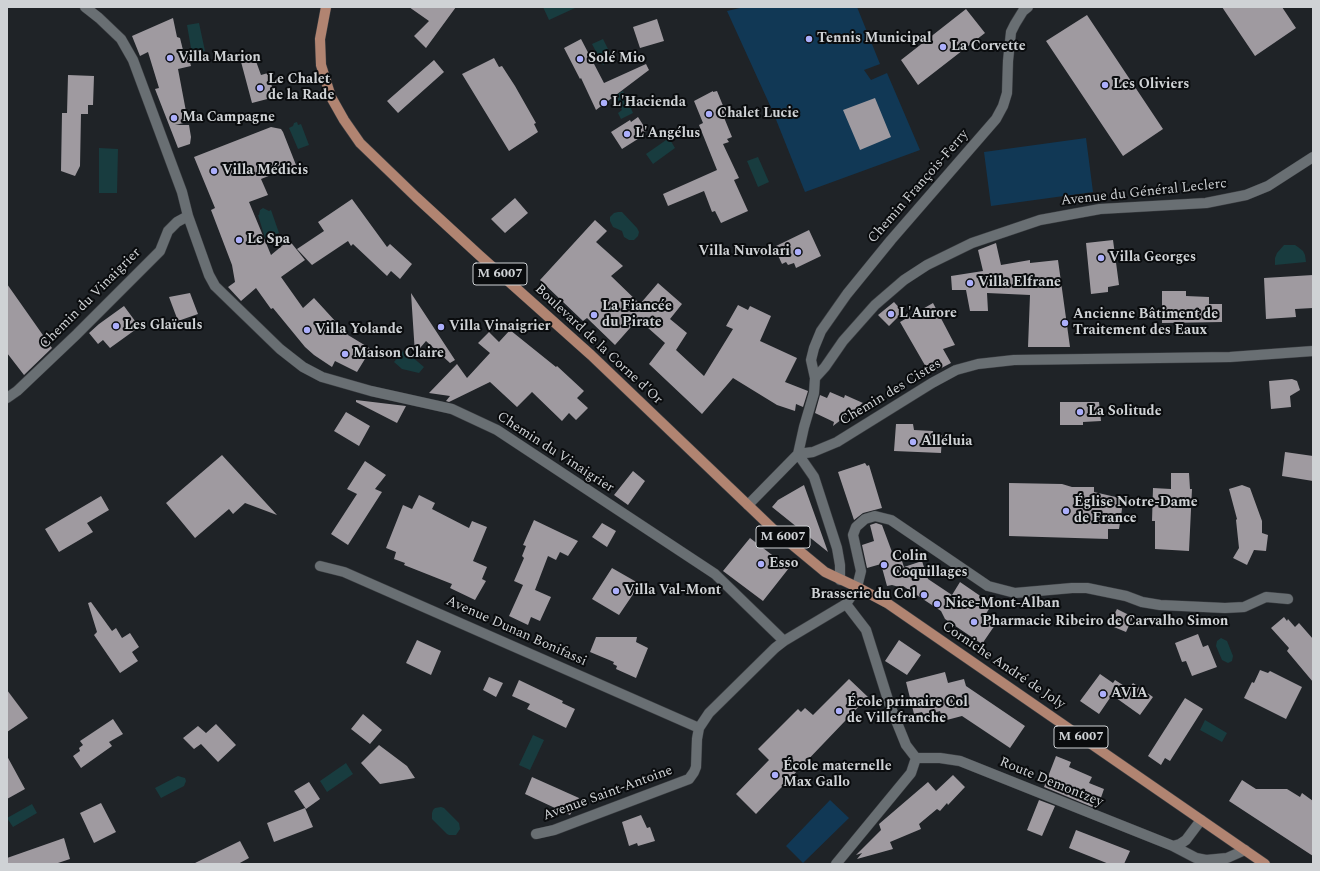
<!DOCTYPE html>
<meta charset="utf-8">
<style>
body{margin:0}
#map{position:relative;width:1320px;height:871px;overflow:hidden;background:#1f2327;font-family:Spectral,serif}
canvas{display:block}
.frame{position:absolute;inset:0;border:8px solid #cfd2d5;pointer-events:none}
</style>
<div id="map">
<canvas width="1320" height="871"></canvas>
<div class="frame"></div>
</div>
<script>
const ctx = document.querySelector('canvas').getContext('2d');
ctx.lineJoin = 'round';
function paint(path, color) {
  ctx.fillStyle = color;
  ctx.fill(path, 'evenodd');
}
function poly(rows) {
  const path = new Path2D();
  for (const r of rows) {
    path.moveTo(r[0], r[1]);
    for (let i = 2; i < r.length; i += 2) path.lineTo(r[i], r[i + 1]);
  }
  return path;
}
function strokePath(path, color, width, dash) {
  ctx.strokeStyle = color;
  ctx.lineWidth = width;
  ctx.lineCap = dash ? 'butt' : 'round';
  ctx.setLineDash(dash || []);
  ctx.stroke(path);
}
function label(font, color, halo, rows, align = 'center') {
  ctx.font = font + ' Spectral,serif';
  ctx.lineWidth = 4;
  ctx.setLineDash([]);
  ctx.textBaseline = 'middle';
  ctx.strokeStyle = halo;
  ctx.fillStyle = color;
  for (const [text, x, y, turn = 0] of rows) {
    ctx.save();
    ctx.translate(x, y);
    ctx.rotate((+turn || 0) * Math.PI / 180);
    ctx.textAlign = isNaN(turn) ? turn : align;
    if (halo) ctx.strokeText(text, 0, 0);
    ctx.fillText(text, 0, 0);
    ctx.restore();
  }
}
paint(poly([
 [744,7,857,7,880,64,864,70,871,80,887,73,920,150,805,192,773,112,727,11],
 [1086,138,1093,192,991,206,984,152],
 [830,800,849,818,803,863,786,846]
]), '#113855');
paint(poly([
 [543,7,575,7,575,8,549,20],
 [199,23,205,51,192,54,187,25],
 [603,39,613,59,603,65,592,44],
 [623,91,633,113,621,119,618,113,622,110,616,95],
 [297,122,298,125,301,124,309,145,298,149,289,128,293,126,294,123],
 [669,138,675,148,653,164,646,154],
 [99,148,118,149,117,193,99,193],
 [758,157,769,182,758,187,747,161],
 [263,208,269,211,271,210,279,233,265,238,258,215,259,215,260,210],
 [618,212,622,212,637,228,639,232,638,236,634,240,629,240,624,237,622,231,613,227,610,221,610,217,614,213],
 [1284,245,1295,245,1298,247,1303,251,1305,255,1306,262,1275,265,1275,258,1277,253],
 [404,350,424,367,419,373,402,369,394,362],
 [1221,638,1227,641,1233,656,1232,661,1228,663,1222,660,1216,646,1217,641],
 [1205,720,1227,733,1222,742,1200,730],
 [533,735,544,740,530,770,519,765],
 [346,763,353,774,327,792,320,781],
 [178,776,185,778,186,781,184,786,161,798,155,788],
 [32,804,37,813,13,827,7,818],
 [441,807,444,808,459,823,460,829,456,835,449,835,447,834,432,819,432,813,433,810,435,808]
]), '#183c3f');
paint(poly([
 [409,7,456,7,426,48,414,36,429,21],
 [1222,7,1282,7,1296,28,1255,56],
 [966,9,985,33,918,85,901,60],
 [1087,15,1163,129,1123,156,1046,41],
 [173,18,177,37,180,38,183,50,188,55,191,66,178,69,188,122,175,125,189,125,191,137,190,144,178,148,155,89,159,88,148,52,140,56,132,36],
 [657,19,664,41,640,48,633,27],
 [581,39,604,83,646,64,649,70,596,110,581,78,580,79,564,48],
 [253,53,261,75,268,73,275,97,252,103,240,58],
 [494,58,499,67,502,66,515,86,536,123,534,124,538,132,509,151,462,74],
 [434,60,444,72,398,113,387,101],
 [68,75,94,76,93,105,88,105,88,114,81,114,80,166,75,176,61,171,62,113,67,113],
 [713,91,713,92,717,91,726,113,723,115,732,137,727,139,729,142,723,144,739,178,734,180,748,211,721,223,715,211,712,212,704,191,668,206,663,194,717,170,699,125,703,123,694,101],
 [875,98,891,137,860,150,843,110],
 [638,117,647,131,640,135,641,137,622,149,611,132,630,120,631,122],
 [271,127,281,129,283,132,296,165,261,179,268,195,249,202,271,255,289,240,305,260,281,277,303,308,314,298,348,335,371,349,357,372,335,361,332,367,314,355,305,347,273,308,271,309,256,288,241,301,228,287,235,282,232,265,211,210,215,208,194,157],
 [515,198,528,213,505,233,491,219],
 [352,199,387,247,390,244,412,264,400,279,391,271,387,276,353,244,351,246,348,241,312,265,297,249,324,231,318,222],
 [595,220,607,231,596,242,623,266,611,276,640,304,658,283,682,304,670,319,687,333,676,350,704,376,733,329,726,326,738,305,748,310,750,306,771,316,760,341,797,358,785,382,808,391,803,407,796,404,795,411,777,405,733,378,702,414,649,364,665,343,638,319,615,345,587,318,583,321,540,280],
 [809,230,821,256,796,268,794,263,788,265,786,262,782,264,774,247],
 [1113,240,1119,285,1108,287,1108,292,1091,294,1086,243],
 [996,243,1001,265,1030,260,1030,263,1058,260,1070,347,1028,347,1030,295,987,293,988,311,970,311,966,290,952,290,951,276,983,271,978,250],
 [1313,275,1313,308,1295,309,1296,317,1266,319,1264,278],
 [7,284,52,348,24,375,7,353],
 [1162,291,1186,291,1186,296,1209,297,1209,304,1222,304,1222,322,1162,323],
 [190,293,198,314,178,321,169,297],
 [411,293,455,360,450,363,426,341,415,354],
 [894,302,903,312,889,326,878,315],
 [933,303,955,345,943,349,951,363,930,374,900,322],
 [124,306,138,325,134,328,135,330,110,348,103,340,98,344,89,333,99,324],
 [510,330,556,367,557,366,584,391,577,398,588,408,576,420,569,413,562,421,532,392,517,407,490,382,449,402,446,401,450,396,429,393,457,364,467,378,490,353,478,343,489,332,499,342],
 [1292,379,1297,381,1300,390,1290,396,1291,407,1271,409,1269,381],
 [830,392,844,398,845,395,863,403,833,426,834,422,815,413,820,395,827,398],
 [356,400,406,406,397,423,356,402],
 [1060,402,1099,402,1101,421,1083,422,1083,425,1060,425],
 [346,412,370,426,359,446,334,431],
 [896,424,913,424,914,430,933,431,933,434,942,435,941,453,894,451],
 [1285,452,1313,456,1313,481,1282,476],
 [222,455,277,515,245,503,233,514,229,509,195,538,166,503],
 [365,461,386,475,375,489,382,492,348,545,331,534,357,494,347,489],
 [865,463,867,466,869,465,882,508,863,513,854,520,838,472],
 [633,471,645,481,628,505,614,495],
 [1171,473,1189,473,1190,489,1192,489,1189,551,1155,549,1155,521,1152,521,1153,488,1171,489],
 [1009,483,1062,484,1072,487,1094,487,1094,492,1120,498,1122,509,1119,529,1108,529,1108,539,1009,536],
 [804,485,828,552,772,507,778,500],
 [1242,485,1250,488,1262,521,1262,533,1268,535,1266,551,1254,550,1247,565,1233,558,1239,548,1236,520,1237,519,1229,489],
 [419,495,435,503,432,509,469,528,472,521,487,527,473,561,487,567,482,579,486,581,475,600,450,588,452,584,404,565,405,563,394,559,396,552,386,548,403,505,412,509],
 [101,496,109,510,87,523,93,532,59,552,45,529],
 [534,520,578,541,568,556,560,552,556,560,548,556,535,590,526,586,551,597,540,621,531,617,528,625,509,616,523,585,514,581,524,558,522,556,526,546,523,545],
 [602,523,616,531,607,547,592,537],
 [876,523,882,525,895,560,901,558,904,567,922,561,928,579,952,595,960,582,992,604,984,617,995,625,982,644,945,619,941,611,903,586,899,587,892,585,887,586,881,564,867,568,862,545,874,541,870,525],
 [750,538,789,568,763,601,723,571],
 [612,568,640,584,619,615,592,599],
 [91,602,112,631,116,628,122,638,130,633,139,647,132,652,138,661,120,673,94,635,97,632,88,603],
 [1117,609,1133,617,1126,632,1109,625],
 [1284,617,1287,621,1288,619,1295,627,1299,623,1313,639,1313,682,1287,651,1289,648,1271,628],
 [1198,634,1203,647,1208,645,1217,667,1192,676,1186,661,1182,662,1175,643],
 [596,637,637,637,636,642,648,648,636,678,616,669,617,666,613,664,614,662,590,652],
 [417,640,441,651,431,675,406,663],
 [899,640,921,655,907,675,885,661],
 [1260,670,1268,673,1270,671,1302,687,1286,719,1244,698,1252,682,1254,683],
 [945,672,948,683,964,679,966,686,1025,726,1010,748,962,716,943,721,940,711,924,716,922,712,914,714,906,682],
 [1100,674,1113,683,1115,680,1129,689,1133,683,1153,697,1140,715,1112,695,1099,714,1080,701],
 [489,677,503,683,496,697,483,690],
 [849,679,868,697,756,814,736,794,769,760,758,749,798,709,801,712,805,708,813,715],
 [519,680,563,701,562,703,575,709,566,728,527,709,530,704,512,696],
 [7,690,28,718,7,732],
 [1185,698,1203,709,1170,761,1165,758,1161,765,1148,756],
 [363,714,382,730,370,744,351,729],
 [113,719,123,734,109,742,112,746,81,768,73,756,80,751,79,748,83,745,80,741],
 [216,724,236,745,218,762,201,744,194,749,183,738,198,726,206,733],
 [379,745,407,766,415,778,380,784,361,763],
 [7,756,25,789,7,799],
 [1056,756,1071,762,1069,767,1092,777,1089,783,1104,789,1097,809,1044,787],
 [953,775,965,787,948,805,947,803,940,811,937,809,919,824,921,829,890,842,893,849,857,859,862,853,856,855,881,830,879,824,928,782,936,791],
 [532,777,579,798,570,815,525,794],
 [1242,780,1256,789,1287,789,1300,797,1302,793,1313,801,1313,856,1229,801],
 [309,782,320,799,306,809,294,791],
 [1039,800,1055,806,1042,836,1027,830],
 [101,803,116,832,94,843,80,813],
 [305,808,313,827,274,842,267,823],
 [641,815,647,828,650,827,655,841,638,846,637,843,629,846,622,822],
 [1076,830,1130,851,1124,864,1109,864,1069,848],
 [64,838,70,859,55,864,7,864,7,858],
 [240,841,249,858,238,864,193,864]
]), '#9f9aa0');
const minor = poly([
 [85,7,99,18,121,39,133,60,182,192,188,216,209,275,215,286,280,349,303,367,322,377,371,391,452,409,497,430,715,574,784,641],
 [815,378,825,367,843,341,875,305,904,280,927,265,972,243,1040,220,1100,209,1206,203,1246,195,1268,186,1313,157],
 [7,398,17,391,77,334,160,251,168,231,177,222,188,216],
 [798,454,813,452,837,442,932,383,956,370,978,364,1014,360,1230,357,1313,351],
 [798,454,814,477,837,548,840,565,840,580],
 [748,505,798,454,804,427,814,393,815,378,811,360,814,348,821,331,847,294,891,240,996,119,1003,106,1007,93,1008,61,1011,32,1015,24,1023,11,1028,7],
 [320,566,344,572,699,728],
 [846,604,866,630,889,703,906,745,916,758],
 [916,758,940,758,960,761,1173,846,1196,858,1206,860,1227,858,1245,850],
 [536,834,554,830,689,779,694,772,696,767,697,739,699,728,709,713,775,648,784,641,846,604,857,587,861,571,853,535,856,527,865,519,875,516,891,520,988,586,1015,593,1072,588,1087,588,1126,596,1142,602,1160,605,1225,608,1244,607,1266,597,1288,599],
 [1173,846,1180,844,1186,840,1201,820],
 [836,864,911,773,916,758]
]);
const major = poly([
 [326,7,320,39,321,65,331,97,344,120,360,143,416,197,479,255,591,355,773,529,825,572,857,587,887,603,1265,864]
]);
strokePath(minor, '#3c3f43', 11);
strokePath(major, '#3c3f43', 11);
strokePath(minor, '#696f73', 10);
strokePath(major, '#b18471', 10);
for (const [x, y, r, color] of [
 [809,39,4,"#acaffb"],
 [943,47,4,"#acaffb"],
 [170,58,4,"#acaffb"],
 [580,59,4,"#acaffb"],
 [1105,85,4,"#acaffb"],
 [260,88,4,"#acaffb"],
 [604,103,4,"#acaffb"],
 [709,114,4,"#acaffb"],
 [174,118,4,"#acaffb"],
 [627,134,4,"#acaffb"],
 [214,171,4,"#acaffb"],
 [239,240,4,"#acaffb"],
 [798,252,4,"#acaffb"],
 [1101,258,4,"#acaffb"],
 [970,283,4,"#acaffb"],
 [891,314,4,"#acaffb"],
 [594,315,4,"#acaffb"],
 [1065,323,4,"#acaffb"],
 [116,326,4,"#acaffb"],
 [441,327,4,"#acaffb"],
 [307,330,4,"#acaffb"],
 [345,354,4,"#acaffb"],
 [1080,412,4,"#acaffb"],
 [913,442,4,"#acaffb"],
 [1066,511,4,"#acaffb"],
 [761,564,4,"#acaffb"],
 [884,565,4,"#acaffb"],
 [616,591,4,"#acaffb"],
 [924,595,4,"#acaffb"],
 [937,604,4,"#acaffb"],
 [974,622,4,"#acaffb"],
 [1103,694,4,"#acaffb"],
 [839,711,4,"#acaffb"],
 [775,775,4,"#acaffb"]
]) {
  const dot = new Path2D();
  dot.arc(x, y, r, 0, 2 * Math.PI);
  ctx.fillStyle = color;
  ctx.fill(dot);
  strokePath(dot, '#0a0c0e', 1.5);
}
for (const [x, y, w] of [
 [500,274,54],
 [783,537,54],
 [1081,737,54]
]) {
  const box = new Path2D();
  box.roundRect(x - w / 2, y - 11, w, 22, 3);
  ctx.fillStyle = '#0a0c0e';
  ctx.fill(box);
  strokePath(box, '#cfd2d5', 1);
}
label('bold 13px', '#cfd2d5', null, [
 ["M 6007",500,274],
 ["M 6007",783,537],
 ["M 6007",1081,737]
]);
label('bold 14px', '#cfd2d5', '#0a0c0e', [
 ["Tennis Municipal",817,39],
 ["La Corvette",951,47],
 ["Villa Marion",178,58],
 ["Solé Mio",588,59],
 ["Le Chalet",268,80],
 ["de la Rade",268,96],
 ["Les Oliviers",1113,85],
 ["L'Hacienda",612,103],
 ["Chalet Lucie",717,114],
 ["Ma Campagne",182,118],
 ["L'Angélus",635,134],
 ["Villa Médicis",222,171],
 ["Le Spa",247,240],
 ["Villa Nuvolari",790,252,"right"],
 ["Villa Georges",1109,258],
 ["Villa Elfrane",978,283],
 ["La Fiancée",602,307],
 ["du Pirate",602,323],
 ["L'Aurore",899,314],
 ["Ancienne Bâtiment de",1073,315],
 ["Traitement des Eaux",1073,331],
 ["Les Glaïeuls",124,326],
 ["Villa Vinaigrier",449,327],
 ["Villa Yolande",315,330],
 ["Maison Claire",353,354],
 ["La Solitude",1088,412],
 ["Alléluia",921,442],
 ["Église Notre-Dame",1074,503],
 ["de France",1074,519],
 ["Colin",892,557],
 ["Coquillages",892,573],
 ["Esso",769,564],
 ["Villa Val-Mont",624,591],
 ["Brasserie du Col",916,595,"right"],
 ["Nice-Mont-Alban",945,604],
 ["Pharmacie Ribeiro de Carvalho Simon",982,622],
 ["AVIA",1111,694],
 ["École primaire Col",847,703],
 ["de Villefranche",847,719],
 ["École maternelle",783,767],
 ["Max Gallo",783,783]
], 'left');
label('14px', '#cfd2d5', '#0a0c0e', [
 ["Chemin François-Ferry",919,187,-49],
 ["Avenue du Général Leclerc",1144,193,-6],
 ["Chemin du Vinaigrier",91,299,-45],
 ["Boulevard de la Corne d'Or",598,345,43],
 ["Chemin des Cistes",891,393,-31],
 ["Chemin du Vinaigrier",555,453,33],
 ["Avenue Dunan Bonifassi",516,632,24],
 ["Corniche André de Joly",1003,666,34],
 ["Route Demontzey",1051,783,22],
 ["Avenue Saint-Antoine",608,794,-20]
]);
</script>
